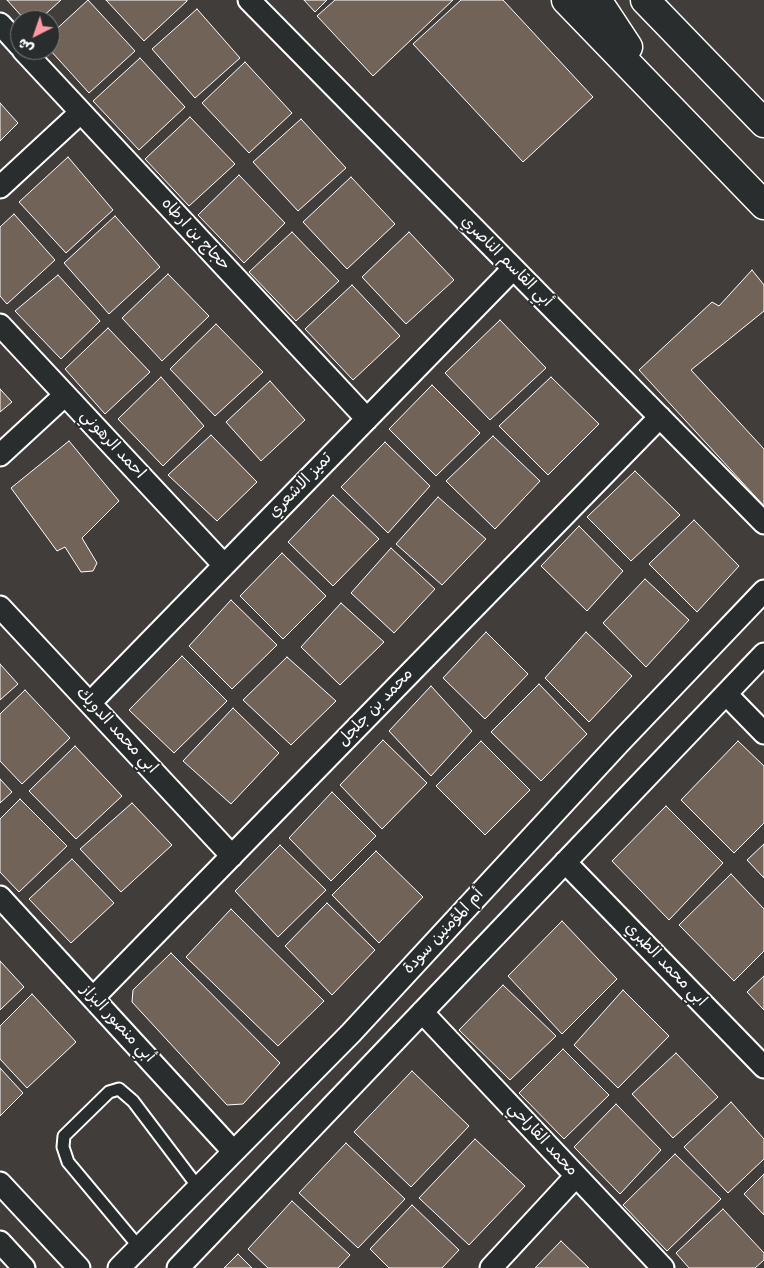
<!DOCTYPE html>
<meta charset="utf-8">
<style>
body{margin:0}
#map{position:relative;width:764px;height:1268px;overflow:hidden;background:#403d3b;font-family:Mynerve,"Playpen Sans Arabic",sans-serif}
canvas{display:block}
.north{position:absolute;left:10px;top:10px;width:50px;height:50px;box-sizing:border-box;background:#2a2d2e;border:1px solid #7f8182;border-radius:50%;rotate:221deg;font-size:14px;font-weight:700;line-height:20px;text-align:center;color:#fff}
.north::after{content:'';display:block;margin:auto;width:18px;height:22px;background:#ff9aa2;clip-path:polygon(50% 0,100% 100%,50% 72%,0 100%)}
</style>
<div id="map">
<canvas width="764" height="1268"></canvas>
<div class="north">ش</div>
</div>
<script>
const ctx = document.querySelector('canvas').getContext('2d');
ctx.lineJoin = 'round';
function paint(path, color) {
  ctx.fillStyle = color;
  ctx.fill(path, 'evenodd');
}
function poly(rows) {
  const path = new Path2D();
  for (const r of rows) {
    path.moveTo(r[0], r[1]);
    for (let i = 2; i < r.length; i += 2) path.lineTo(r[i], r[i + 1]);
  }
  return path;
}
function strokePath(path, color, width, dash) {
  ctx.strokeStyle = color;
  ctx.lineWidth = width;
  ctx.lineCap = dash ? 'butt' : 'round';
  ctx.setLineDash(dash || []);
  ctx.stroke(path);
}
function label(font, color, halo, rows, align = 'center') {
  ctx.font = font + ' Mynerve,"Playpen Sans Arabic",sans-serif';
  ctx.lineWidth = 4;
  ctx.setLineDash([]);
  ctx.textBaseline = 'middle';
  ctx.strokeStyle = halo;
  ctx.fillStyle = color;
  for (const [text, x, y, turn = 0] of rows) {
    ctx.save();
    ctx.translate(x, y);
    ctx.rotate((+turn || 0) * Math.PI / 180);
    ctx.textAlign = isNaN(turn) ? turn : align;
    if (halo) ctx.strokeText(text, 0, 0);
    ctx.fillText(text, 0, 0);
    ctx.restore();
  }
}
const building = poly([
 [7,0,61,0,39,20,25,20,7,0],
 [88,0,135,51,89,93,50,50,50,35,88,0],
 [106,0,187,0,187,1,144,41,106,0],
 [304,0,327,0,315,12,304,0],
 [335,0,453,0,373,76,317,16,335,0],
 [461,0,503,0,593,97,523,162,413,44,461,0],
 [197,9,240,58,195,98,152,49,197,9],
 [140,58,185,107,139,150,93,101,140,58],
 [245,62,292,113,249,153,202,103,245,62],
 [0,103,18,123,0,141,0,103],
 [190,117,235,164,189,206,145,159,190,117],
 [301,119,346,168,298,211,253,162,301,119],
 [68,157,113,210,66,253,19,202,68,157],
 [239,175,285,223,244,263,198,215,239,175],
 [351,177,395,224,347,269,303,222,351,177],
 [14,214,55,260,7,304,0,296,0,227,14,214],
 [115,216,160,267,109,314,64,263,115,216],
 [292,232,339,281,296,321,249,272,292,232],
 [409,232,454,280,406,324,362,277,409,232],
 [752,270,764,285,764,311,691,370,764,449,764,506,639,370,712,302,719,306,752,270],
 [168,274,209,316,162,361,122,318,168,274],
 [58,275,100,321,61,359,15,311,58,275],
 [352,285,400,336,353,380,305,329,352,285],
 [500,320,546,368,490,420,445,373,500,320],
 [216,324,263,372,215,416,170,369,216,324],
 [108,328,150,372,105,414,65,369,108,328],
 [161,377,204,426,163,466,118,419,161,377],
 [551,377,599,424,548,475,499,426,551,377],
 [270,381,305,420,261,461,226,422,270,381],
 [432,385,480,433,436,476,389,429,432,385],
 [0,389,12,402,0,412,0,389],
 [211,435,257,482,217,521,168,475,211,435],
 [493,436,540,481,495,529,446,481,493,436],
 [69,441,119,501,82,538,97,563,93,571,81,572,65,547,57,551,11,488,69,441],
 [385,442,430,486,388,533,341,487,385,442],
 [635,471,680,515,631,561,587,517,635,471],
 [333,495,379,539,333,586,288,542,333,495],
 [438,497,486,539,442,585,396,544,438,497],
 [694,520,739,566,697,612,649,564,694,520],
 [579,526,623,571,587,611,541,566,579,526],
 [391,548,435,589,394,633,351,593,391,548],
 [282,553,326,596,283,639,240,596,282,553],
 [645,579,689,620,646,667,603,623,645,579],
 [231,600,277,645,232,689,189,646,231,600],
 [341,603,384,642,340,685,301,647,341,603],
 [486,632,528,674,485,719,443,678,486,632],
 [586,632,632,676,589,722,545,678,586,632],
 [182,656,227,701,174,753,129,710,182,656],
 [287,657,336,701,291,745,243,700,287,657],
 [0,664,18,684,0,700,0,664],
 [539,684,587,734,541,781,491,732,539,684],
 [431,686,472,731,431,776,389,731,431,686],
 [25,690,70,738,22,784,0,761,0,714,25,690],
 [233,708,279,753,231,804,183,761,233,708],
 [383,740,427,783,382,829,340,785,383,740],
 [481,741,530,790,485,835,436,786,481,741],
 [738,741,764,766,764,823,734,853,681,800,738,741],
 [75,746,122,796,76,839,29,791,75,746],
 [0,779,12,792,0,803,0,779],
 [332,792,376,836,331,881,289,838,332,792],
 [20,799,67,846,19,892,0,872,0,819,20,799],
 [132,803,172,845,121,892,80,849,132,803],
 [666,806,723,863,669,920,612,861,666,806],
 [764,844,764,878,747,860,764,844],
 [280,845,326,890,278,937,235,891,280,845],
 [376,851,423,897,379,943,332,895,376,851],
 [72,859,114,903,71,943,29,899,72,859],
 [731,874,764,909,764,951,734,981,679,925,731,874],
 [327,903,375,950,332,995,285,946,327,903],
 [231,909,324,1001,278,1046,186,957,231,909],
 [562,921,617,979,562,1034,508,976,562,921],
 [171,953,280,1063,243,1104,227,1105,132,1002,133,990,171,953],
 [0,961,24,987,0,1010,0,961],
 [764,976,764,1010,747,992,764,976],
 [503,985,556,1036,510,1080,459,1030,503,985],
 [623,990,669,1036,618,1088,574,1045,623,990],
 [32,994,76,1042,27,1088,0,1059,0,1026,32,994],
 [563,1049,609,1095,564,1139,519,1093,563,1049],
 [676,1053,718,1097,673,1138,632,1094,676,1053],
 [0,1068,23,1093,0,1116,0,1068],
 [412,1071,469,1126,411,1187,354,1132,412,1071],
 [731,1102,764,1139,764,1159,728,1193,684,1147,731,1102],
 [616,1104,661,1150,620,1194,574,1147,616,1104],
 [475,1139,525,1186,469,1245,419,1198,475,1139],
 [346,1143,405,1199,358,1248,299,1193,346,1143],
 [675,1154,721,1199,667,1251,623,1205,675,1154],
 [764,1174,764,1215,744,1194,764,1174],
 [292,1201,350,1255,338,1268,268,1268,248,1249,292,1201],
 [412,1205,459,1250,442,1268,389,1268,370,1249,412,1205],
 [723,1209,764,1253,764,1260,755,1268,689,1268,676,1253,723,1209],
 [561,1241,589,1268,535,1268,561,1241],
 [238,1254,252,1268,224,1268,238,1254]
]);
paint(building, '#726359');
strokePath(building, '#fff', 1);
const service = poly([
 [139,1247,68,1162,63,1147,64,1136,109,1092,119,1089,133,1101,198,1187]
]);
const minor = poly([
 [249,0,764,523],
 [0,24,20,46],
 [23,50,367,419],
 [0,187,80,113],
 [0,325,224,565],
 [0,455,65,395],
 [0,607,232,856],
 [726,694,764,733],
 [90,703,513,269],
 [565,862,764,1067],
 [0,897,233,1151],
 [93,998,660,417],
 [422,1012,663,1268],
 [0,1183,79,1268],
 [0,1242,24,1268],
 [119,1268,351,1033,619,743,764,591],
 [178,1268,764,654],
 [491,1268,576,1176]
]);
const primary = poly([
 [566,0,764,205],
 [597,0,628,47]
]);
const trunk = poly([
 [645,0,764,123]
]);
strokePath(service, '#fff', 15);
strokePath(minor, '#fff', 25);
strokePath(primary, '#fff', 31);
strokePath(trunk, '#fff', 31);
strokePath(service, '#2a2d2e', 11);
strokePath(minor, '#2a2d2e', 21);
strokePath(primary, '#2a2d2e', 28);
strokePath(trunk, '#2a2d2e', 28);
label('16px', '#fff', '#2a2d2e', [
 ["حجاج بن ارطاه",195,235,47],
 ["أبي القاسم الناصري",506,262,45],
 ["احمد الرهوني",112,445,47],
 ["تميز الاشعري",301,486,-46],
 ["محمد بن جلجل",376,708,-46],
 ["ابي محمد الدويك",116,731,47],
 ["أم المؤمنين سودة",444,932,-47],
 ["ابي محمد الطبري",665,965,46],
 ["أبي منصور البزاز",117,1024,47],
 ["محمد القاراحي",542,1140,47]
]);
</script>
